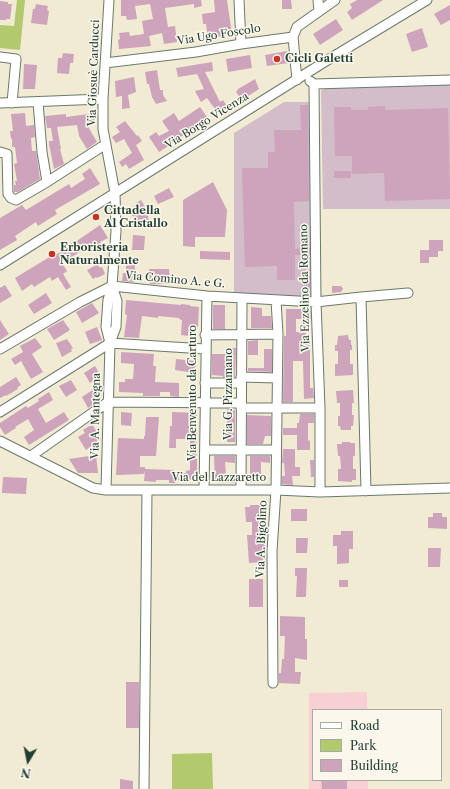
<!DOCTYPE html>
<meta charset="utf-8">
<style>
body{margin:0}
#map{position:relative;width:450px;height:789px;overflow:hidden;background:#f2ebd3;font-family:"Libre Caslon Text",serif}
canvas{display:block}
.legend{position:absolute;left:312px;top:709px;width:130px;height:72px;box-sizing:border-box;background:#fbf7ec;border:1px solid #a3ada2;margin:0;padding:5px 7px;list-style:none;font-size:12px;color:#1f3d34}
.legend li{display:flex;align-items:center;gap:8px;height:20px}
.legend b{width:20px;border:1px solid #a3ada2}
.north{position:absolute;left:8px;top:741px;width:40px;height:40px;-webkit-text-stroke:3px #fbf7ec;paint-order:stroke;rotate:190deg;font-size:11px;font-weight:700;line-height:16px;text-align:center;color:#1f3d34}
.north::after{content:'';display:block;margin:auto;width:14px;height:18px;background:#1f3d34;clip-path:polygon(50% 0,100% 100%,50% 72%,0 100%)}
</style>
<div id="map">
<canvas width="450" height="789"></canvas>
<ul class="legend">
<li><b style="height:5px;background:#fff"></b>Road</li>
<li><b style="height:11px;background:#b3c96d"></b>Park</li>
<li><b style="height:11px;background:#cea3bc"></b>Building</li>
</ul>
<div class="north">N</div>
</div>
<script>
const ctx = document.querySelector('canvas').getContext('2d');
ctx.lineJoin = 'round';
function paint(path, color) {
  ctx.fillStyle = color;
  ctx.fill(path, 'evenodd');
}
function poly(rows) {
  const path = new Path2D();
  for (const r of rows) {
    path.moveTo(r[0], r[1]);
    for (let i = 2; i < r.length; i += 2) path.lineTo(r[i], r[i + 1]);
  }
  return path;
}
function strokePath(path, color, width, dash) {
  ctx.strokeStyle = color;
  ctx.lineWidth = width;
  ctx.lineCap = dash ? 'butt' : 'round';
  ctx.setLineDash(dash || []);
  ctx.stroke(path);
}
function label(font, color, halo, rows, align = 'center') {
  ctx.font = font + ' "Libre Caslon Text",serif';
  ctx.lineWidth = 3;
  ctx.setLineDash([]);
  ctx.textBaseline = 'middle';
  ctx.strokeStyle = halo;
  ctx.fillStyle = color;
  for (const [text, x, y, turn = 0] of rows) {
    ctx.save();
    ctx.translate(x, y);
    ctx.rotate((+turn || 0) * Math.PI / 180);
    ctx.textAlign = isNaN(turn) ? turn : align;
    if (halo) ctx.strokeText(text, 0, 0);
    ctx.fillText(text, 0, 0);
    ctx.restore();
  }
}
paint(poly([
 [367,692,367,710,313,710,313,780,368,780,368,789,309,789,309,693]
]), '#f7cfd4');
paint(poly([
 [450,82,450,209,323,209,321,91,327,86],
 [284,102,310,102,314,298,234,294,234,133]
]), '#d2bdc8');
paint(poly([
 [17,0,25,0,20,50,0,48,0,25,14,26],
 [212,753,213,789,172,789,172,754]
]), '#b3c96d');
paint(poly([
 [121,0,201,0,202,6,194,8,194,4,165,8,168,27,175,26,177,42,164,44,162,33,149,36,151,46,119,49,118,40,120,39,119,33,129,32,130,36,144,34,142,21,153,19,150,4,135,6,137,19,127,20,126,16,121,16],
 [214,0,227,0,232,34,208,39,206,24,203,24,202,14,215,12],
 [282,0,291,0,292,9,282,9],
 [357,0,383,0,352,20,347,12,352,8,350,4],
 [0,1,8,2,8,4,12,4,10,19,6,19,6,20,0,20],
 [36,4,48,6,47,10,49,11,47,25,31,23,33,9,35,9],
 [450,5,450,20,441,25,434,14],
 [336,19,343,30,320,45,313,34],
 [422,28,428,47,412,52,406,34],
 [287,51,289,63,267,66,265,55],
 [63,53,74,54,73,63,70,63,69,74,57,73,58,58,62,58],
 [250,55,252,68,228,72,226,59],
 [212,62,213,71,205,72,220,102,223,100,228,108,220,113,218,113,207,98,201,102,195,91,204,89,197,74,178,77,176,68],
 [24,64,37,65,35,89,23,89],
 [157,70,160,90,163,90,163,95,167,101,156,104,152,97,149,84,147,84,145,72],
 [134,77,136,92,128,95,130,108,122,109,122,96,116,97,115,81],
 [255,79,259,89,242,100,236,92,238,89],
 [300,105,308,105,309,201,294,202,295,249,310,248,310,254,295,255,295,280,277,280,277,266,245,267,242,168,268,168,268,152,275,152,274,130,301,130],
 [385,106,385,110,448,108,450,199,385,201,384,173,352,174,352,156,335,156,334,107,351,107,351,110,368,110,368,107],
 [200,107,209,120,169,144,170,145,159,152,149,137,156,132,159,136,169,131,162,121,174,113,179,121],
 [25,113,26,126,34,125,35,137,31,138,32,151,36,151,40,179,18,192,14,192,14,185,16,185,15,181,17,181,14,164,17,163,15,147,12,147,12,138,11,139,10,131,13,131,11,114],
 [66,114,66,117,89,114,89,116,94,115,95,122,86,123,97,142,87,149,79,136,77,125,57,127,61,149,60,149,64,164,54,169,49,144,49,141,53,141,51,128,47,128,45,116],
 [125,121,137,136,138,135,142,141,136,145,144,160,129,169,126,164,122,167,119,162,132,153,124,139,116,143,112,137,120,132,116,127],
 [90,168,100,184,55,210,57,214,38,226,36,222,15,236,17,240,0,250,0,218,22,205,26,210,69,184,71,188,85,179,82,174],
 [334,171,351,171,351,178,334,178],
 [213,182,227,210,225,237,195,237,195,247,183,246,183,200],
 [169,188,174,197,158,204,154,196],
 [141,200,147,210,149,222,137,221,138,217,132,216,132,210,135,204],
 [100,225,108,238,100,242,104,248,99,251,94,243,62,263,67,271,63,274,71,287,66,290,58,277,52,281,50,277,34,287,32,284,22,291,15,278,56,253,57,254,69,247,68,245,73,242,74,243],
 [133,235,145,236,144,250,132,250],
 [429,240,443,240,443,251,438,251,438,257,429,257,429,263,420,263,420,250,429,250],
 [200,251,230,252,230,260,200,259],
 [98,264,100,268,102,267,105,274,97,278,96,277,93,279,87,270],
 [126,265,135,265,134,282,122,281,123,273,126,273],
 [149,269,169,269,170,280,168,280,168,284,150,284],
 [304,275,310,275,310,296,304,295],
 [5,285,12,296,0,303,0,288],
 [332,286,341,286,343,289,341,292,332,293],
 [46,293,52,303,34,314,28,305],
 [126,300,181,305,181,304,190,305,190,306,199,307,198,327,189,326,188,336,181,335,182,320,179,319,179,318,158,316,158,318,142,316,139,338,124,337,127,315,125,314],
 [92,303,99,313,82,323,76,312],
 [213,305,225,305,225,329,213,329],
 [251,307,262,308,262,316,271,316,272,328,251,328],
 [304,307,310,308,311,319,296,319,296,332,306,333,306,336,310,337,310,388,313,388,314,398,304,399,303,361,293,361,293,402,283,402,284,336,286,336,286,309,304,309],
 [0,320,9,334,0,340],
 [63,320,70,330,54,340,47,329],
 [97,327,102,340,90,344,85,332],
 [348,335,349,340,351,340,351,345,352,345,352,350,350,350,350,364,353,364,353,375,335,376,335,364,338,364,338,351,335,351,335,345,337,345,338,336],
 [35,338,42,347,32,354,43,372,31,379,21,361,15,365,11,359,23,352,20,346],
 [67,339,73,348,71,349,72,351,62,357,56,343],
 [258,340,258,355,248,355,248,341],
 [227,348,236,348,235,377,223,377,223,376,212,375,212,354,226,354],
 [264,349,272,349,272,372,248,371,248,368,264,368],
 [121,352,154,354,153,366,156,366,155,382,179,383,179,397,170,396,170,392,160,392,160,396,143,396,143,393,119,392,119,382,125,382,125,379,133,379,134,364,121,363],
 [176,359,196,361,195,373,175,370],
 [95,366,101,376,90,383,84,373],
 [16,377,21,385,17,388,18,389,6,396,6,395,0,398,0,387],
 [71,380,77,390,66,397,59,386],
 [94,389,100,400,88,408,82,397],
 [353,390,354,403,352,403,352,415,354,415,353,426,351,426,351,430,341,430,340,426,338,426,338,416,340,416,340,403,337,403,336,391],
 [49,392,53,400,38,409,46,423,64,412,69,420,29,445,24,437,34,430,28,419,15,427,16,428,5,435,0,427,0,423,26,406,28,408,39,401,38,399],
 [227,409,235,410,235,442,227,442],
 [121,412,132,413,131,426,121,425],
 [172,412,197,413,197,480,176,480,176,483,169,483,169,480,156,480,156,482,144,481,145,471,144,474,116,475,118,438,144,439,144,436,145,436,146,417,159,417,156,456,140,456,140,467,145,467,145,469,174,470,174,473,186,473,186,471,190,470,190,439,176,439,176,448,169,448,170,426,172,426],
 [300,414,314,414,314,423,308,423,308,441,310,440,310,450,297,450,297,435,283,435,283,428,297,428,297,423,299,423],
 [247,415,271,416,271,436,265,436,263,444,247,444],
 [92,424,101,439,86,450,78,437,85,433,83,430],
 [342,442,350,442,350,443,355,443,355,456,353,456,353,469,356,469,356,480,352,480,352,482,338,481,338,469,341,469,340,456,338,456,337,444,342,444],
 [283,449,295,449,295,467,300,467,300,476,292,476,293,485,282,484,282,476,285,476,284,463,282,463],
 [96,455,98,473,78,473,69,459],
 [214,456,235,456,235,463,225,462,226,475,235,476,235,483,215,482],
 [250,456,270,456,270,463,261,462,261,482,250,482],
 [310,460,314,460,314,477,311,477],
 [3,477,27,478,26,494,2,493],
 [250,505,262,505,266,562,249,563,247,535,252,535,252,522,246,522,245,507,250,507],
 [291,509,307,509,307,521,291,521],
 [433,513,442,513,442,517,447,517,447,529,428,528,428,517,433,517],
 [341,531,353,531,353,549,349,549,349,563,337,564,337,546,333,546,333,535,341,535],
 [296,538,308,538,307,553,296,553],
 [428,548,441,548,440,567,428,567],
 [295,568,307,568,306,597,296,597,297,576,295,576],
 [249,579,263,579,263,607,249,607],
 [339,580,348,580,348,587,339,587],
 [280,616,305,617,305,639,307,639,307,660,295,658,295,672,301,672,300,684,279,683,279,673,281,673,282,659,284,659,285,636,280,636],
 [126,682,139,682,139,728,126,728],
 [120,779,133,781,133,789,120,789],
 [321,780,347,780,347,789,322,789]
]), '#cea3bc');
const minor = poly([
 [239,0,241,44],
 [318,0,319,11],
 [293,37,297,27,335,0],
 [0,57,16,59,12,103],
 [105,63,196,52,241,44,293,37,297,80],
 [310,81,314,84,450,80],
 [314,84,316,302,320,408,320,492],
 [38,102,42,152,47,182,106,144],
 [0,103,103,99],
 [0,152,7,154,8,194,11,198,16,200,47,182],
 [0,265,326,61,427,0],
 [361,297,408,293],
 [205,335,278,334],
 [110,343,116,327,117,301,112,286],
 [0,349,80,302,112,286,207,296,316,302,361,297,366,491],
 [241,377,277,378],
 [205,383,241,383],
 [241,408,320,408],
 [0,412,110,343,205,349],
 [0,441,93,488,106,490,276,490,320,492,450,488],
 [205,450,276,450],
 [31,456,108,402,241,403],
 [106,490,110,343,106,327,108,300,112,286,116,231,115,193,103,129,103,99,109,0],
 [204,490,207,296],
 [241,490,242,298],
 [273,683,272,551,276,490,278,334,276,300],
 [144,789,147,491]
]);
strokePath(minor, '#697a6c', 11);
strokePath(minor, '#fff', 9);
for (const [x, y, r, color] of [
 [277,59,4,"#c8321e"],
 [96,217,4,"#c8321e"],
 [52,254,4,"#c8321e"]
]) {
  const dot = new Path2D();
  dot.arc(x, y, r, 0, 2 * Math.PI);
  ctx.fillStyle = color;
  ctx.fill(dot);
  strokePath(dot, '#fbf7ec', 1.5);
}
label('11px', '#1f3d34', '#fbf7ec', [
 ["Via Ugo Foscolo",219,35,-9],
 ["Via Giosuè Carducci",94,73,-88],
 ["Via Borgo Vicenza",207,121,-32],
 ["Via Comino A. e G.",175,280,5],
 ["Via Ezzelino da Romano",305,288,-91],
 ["Via Benvenuto da Carturo",193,393,-90],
 ["Via G. Pizzamano",229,394,-90],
 ["Via A. Mantegna",96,416,-89],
 ["Via del Lazzaretto",219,478],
 ["Via A. Bigolino",262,539,-88]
]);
label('bold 11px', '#1f3d34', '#fbf7ec', [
 ["Cicli Galetti",285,59],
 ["Cittadella",104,211],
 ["Al Cristallo",104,224],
 ["Erboristeria",60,248],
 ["Naturalmente",60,261]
], 'left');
</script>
